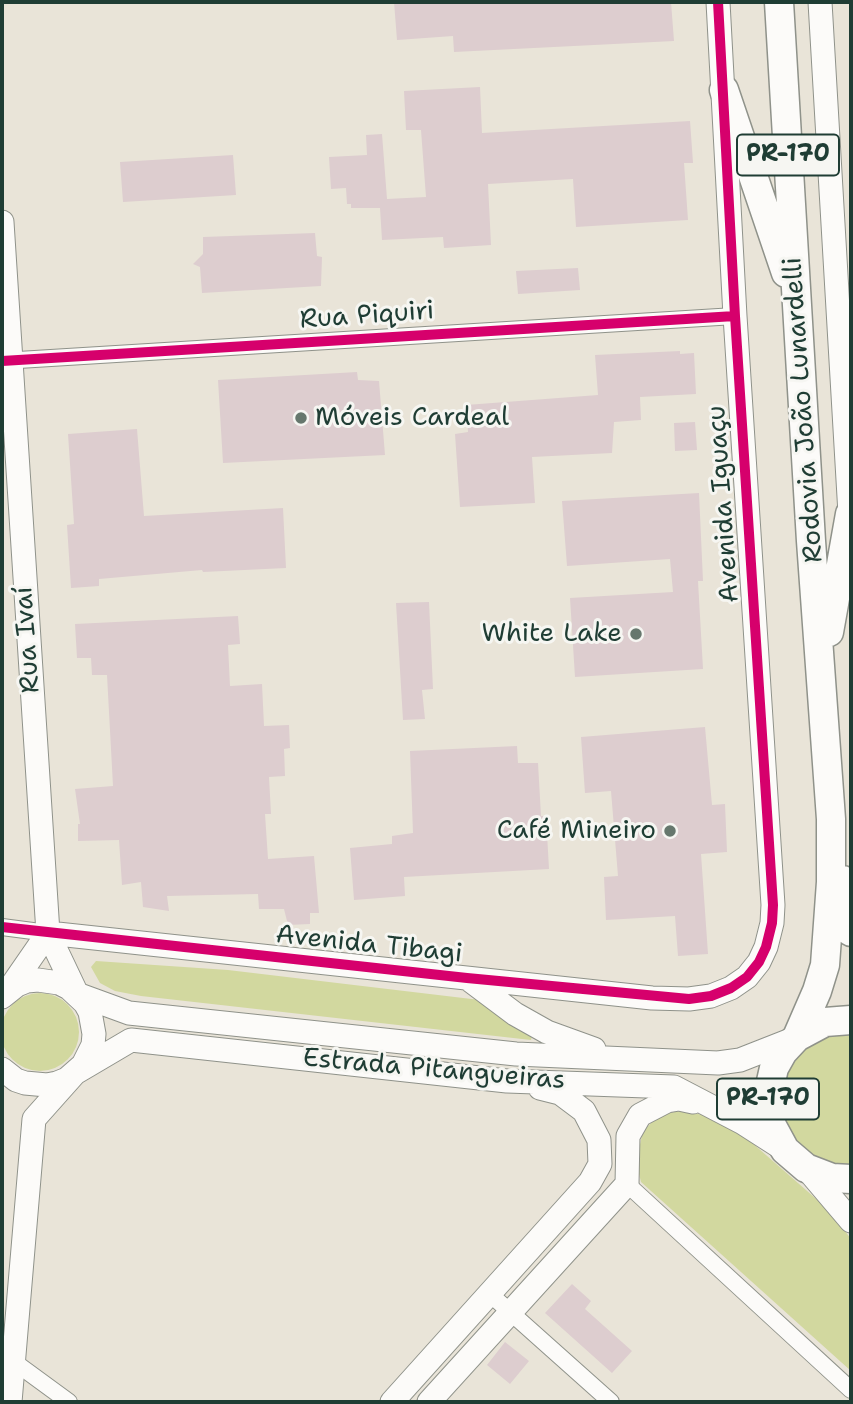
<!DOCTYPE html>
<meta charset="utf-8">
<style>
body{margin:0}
#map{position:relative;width:853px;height:1404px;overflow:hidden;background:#e9e4d8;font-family:"Shantell Sans",sans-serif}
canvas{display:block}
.frame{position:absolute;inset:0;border:4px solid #1f3d34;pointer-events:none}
</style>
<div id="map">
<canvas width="853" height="1404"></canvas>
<div class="frame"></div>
</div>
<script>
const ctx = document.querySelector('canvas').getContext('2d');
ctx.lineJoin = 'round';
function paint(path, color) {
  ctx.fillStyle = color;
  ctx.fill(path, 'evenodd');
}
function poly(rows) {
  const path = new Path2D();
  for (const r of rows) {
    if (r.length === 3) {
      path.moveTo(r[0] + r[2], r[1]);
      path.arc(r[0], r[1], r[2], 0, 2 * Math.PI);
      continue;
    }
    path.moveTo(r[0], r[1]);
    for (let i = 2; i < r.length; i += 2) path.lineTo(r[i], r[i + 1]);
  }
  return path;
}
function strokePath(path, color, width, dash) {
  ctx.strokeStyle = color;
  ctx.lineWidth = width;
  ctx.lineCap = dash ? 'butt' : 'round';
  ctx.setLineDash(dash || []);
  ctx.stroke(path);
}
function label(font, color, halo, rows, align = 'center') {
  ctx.font = font + ' "Shantell Sans",sans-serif';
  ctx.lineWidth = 6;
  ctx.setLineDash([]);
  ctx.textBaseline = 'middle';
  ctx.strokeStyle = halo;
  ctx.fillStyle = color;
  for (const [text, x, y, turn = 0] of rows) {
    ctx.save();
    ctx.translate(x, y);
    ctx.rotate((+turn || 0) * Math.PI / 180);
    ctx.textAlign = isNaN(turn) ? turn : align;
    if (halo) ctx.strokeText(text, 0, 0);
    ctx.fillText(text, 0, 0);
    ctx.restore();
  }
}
paint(poly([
 [96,961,228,970,480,1000,532,1036,531,1040,141,996,115,991,100,983,91,967],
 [40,1032,39],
 [841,1030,851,1030,851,1167,819,1161,797,1145,783,1121,780,1094,787,1068,804,1046],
 [683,1111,708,1116,742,1134,830,1211,851,1239,851,1371,641,1182,636,1162,643,1131,654,1120,667,1113]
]), '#d2d89f');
paint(poly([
 [394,2,671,2,674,41,454,52,453,36,397,40],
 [480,87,482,133,690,121,693,163,684,163,688,220,576,227,573,179,488,184,491,245,444,248,443,237,382,240,380,208,351,208,351,204,347,204,346,188,331,189,329,157,367,155,366,135,382,134,387,199,426,197,421,130,406,130,404,91],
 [233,155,236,195,123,202,120,162],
 [315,233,317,256,322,257,321,286,202,293,200,267,193,264,203,254,203,237],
 [578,268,580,290,518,294,516,271],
 [680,351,680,354,694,353,696,394,640,397,641,420,614,422,612,453,532,457,535,503,460,507,455,434,468,432,466,405,598,395,595,355],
 [357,372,358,380,379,381,385,455,223,463,218,380],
 [695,422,697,450,675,451,674,423],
 [137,429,144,516,283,508,286,568,203,572,202,570,99,579,99,586,71,588,67,525,74,524,68,434],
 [699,493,703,581,698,581,703,669,575,677,570,598,673,592,670,559,567,566,562,501],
 [429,602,433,689,422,690,425,719,403,720,396,603],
 [238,616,240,644,228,645,230,686,262,684,264,726,289,725,290,748,284,749,285,776,269,777,271,814,265,814,268,859,314,856,319,913,310,913,310,924,288,925,284,909,259,909,258,894,167,896,169,911,143,907,141,882,122,885,119,840,78,841,78,824,80,824,75,789,113,786,107,675,92,675,91,658,77,658,75,624],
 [705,727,712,805,725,804,727,852,701,854,708,954,678,956,675,916,606,920,604,877,618,876,611,791,585,793,581,737],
 [517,746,518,763,538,763,541,816,546,816,549,869,404,877,405,896,354,900,350,848,392,844,392,836,413,833,410,751],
 [572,1284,591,1301,585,1309,632,1351,612,1373,545,1313],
 [505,1342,529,1361,510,1384,487,1365]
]), '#ddcdcf');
const street = poly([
 [2,361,735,316],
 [2,927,48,933],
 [627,1184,851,1390],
 [490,1294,611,1402],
 [2,1365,13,1361,69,1402]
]);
const secondary = poly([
 [820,2,851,531],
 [2,222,48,933,77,994,129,1013,516,1054,718,1063,740,1060,796,1038],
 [48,933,652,998,689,999,711,996,731,988,747,977,759,962,766,947,772,923,773,905,735,316,718,2],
 [467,978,515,1014,547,1032,594,1049],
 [8,991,48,933],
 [2,997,17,985,27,981,38,980,59,983,69,988,85,1003,90,1012,94,1034,93,1045,83,1065,67,1079,57,1083,47,1085,25,1083,16,1080,2,1069],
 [806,1168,851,1221],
 [10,1402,34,1119,75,1073,131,1040,507,1081,674,1087,743,1123,785,1150],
 [392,1402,590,1182,600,1164,599,1140,584,1111,560,1093,540,1088],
 [429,1402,627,1184,628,1136,640,1115,667,1101,679,1099,693,1102]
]);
const highway = poly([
 [779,2,811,541,831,819,831,882,825,965,817,991,797,1037],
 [724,90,786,273],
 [829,632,850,514],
 [843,880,851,932],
 [851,1020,825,1022,797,1037,783,1052,774,1068,767,1099,772,1126,785,1150,806,1168,832,1178,851,1179]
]);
strokePath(street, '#8f928a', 18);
strokePath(secondary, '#8f928a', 25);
strokePath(highway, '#8f928a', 31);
strokePath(street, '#fcfbf9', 16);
strokePath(secondary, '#fcfbf9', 23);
strokePath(highway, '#fcfbf9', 28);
strokePath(poly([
 [2,361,735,316],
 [2,927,467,978,689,999,711,996,731,988,747,977,759,962,766,947,772,923,773,905,735,316,718,2]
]), '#d6006c', 10);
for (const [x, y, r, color] of [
 [301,418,7,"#66776d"],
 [636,634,7,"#66776d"],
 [670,831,7,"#66776d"]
]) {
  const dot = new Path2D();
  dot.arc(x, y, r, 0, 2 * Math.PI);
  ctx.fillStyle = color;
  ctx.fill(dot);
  strokePath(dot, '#f6f6f2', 2.5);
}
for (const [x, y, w] of [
 [788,155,102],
 [768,1099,102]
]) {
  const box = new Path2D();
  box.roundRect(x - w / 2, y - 20.5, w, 41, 5);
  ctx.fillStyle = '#f6f6f2';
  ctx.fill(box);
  strokePath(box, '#1f3d34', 2);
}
label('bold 24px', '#1f3d34', null, [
 ["PR-170",788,155],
 ["PR-170",768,1099]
]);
label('26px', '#1f3d34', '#f6f6f2', [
 ["Rua Piquiri",367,316,-4],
 ["Rodovia João Lunardelli",804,410,-94],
 ["Avenida Iguaçu",724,504,-94],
 ["Rua Ivaí",28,640,-94],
 ["Avenida Tibagi",369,945,6],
 ["Estrada Pitangueiras",434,1070,5]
]);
label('26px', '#1f3d34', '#f6f6f2', [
 ["Móveis Cardeal",315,418,"left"],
 ["White Lake",622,634],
 ["Café Mineiro",656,831]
], 'right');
</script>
